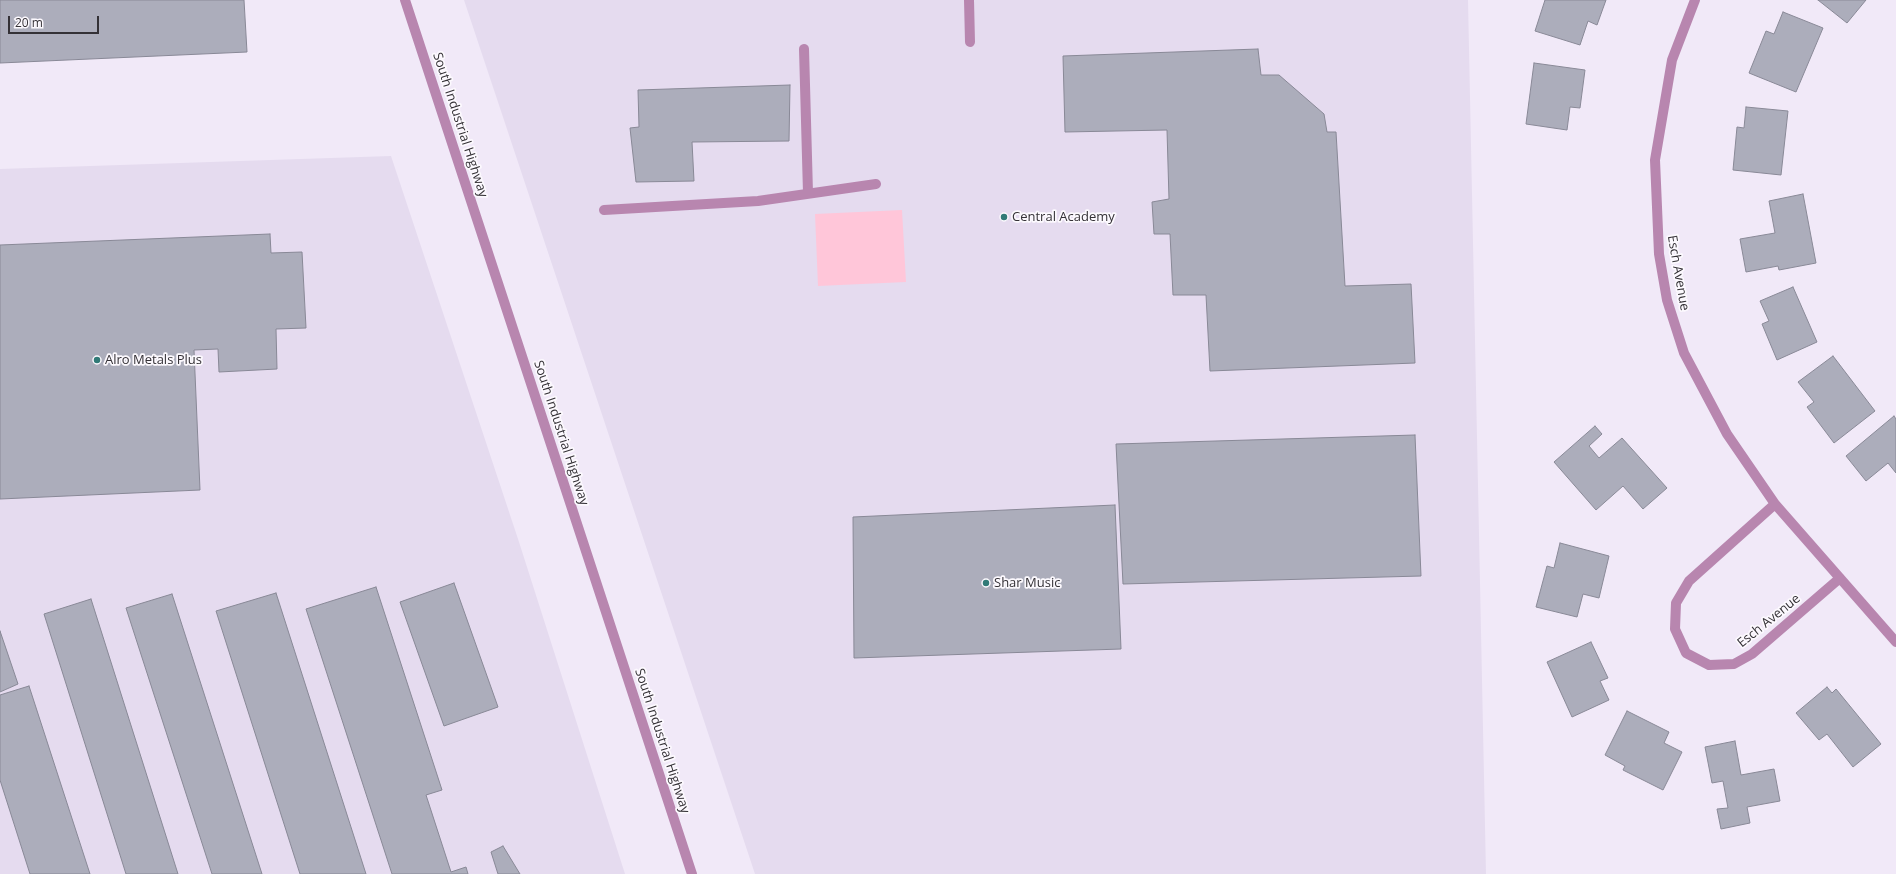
<!DOCTYPE html>
<style>
body{margin:0}
#map{position:relative;width:1896px;height:874px;overflow:hidden;background:#f1e9f8;font-family:"Open Sans",sans-serif}
canvas{display:block}
.scale{position:absolute;left:8px;top:16px;width:91px;height:18px;box-sizing:border-box;border:2px solid #343136;border-top:0;padding-left:5px;font-size:12px;line-height:14px;white-space:nowrap;color:#343136;-webkit-text-stroke:3px #fcf9fe;paint-order:stroke}
</style>
<div id="map">
<canvas width="1896" height="874"></canvas>
<div class="scale">20 m</div>
</div>
<script>
const ctx = document.querySelector('canvas').getContext('2d');
ctx.lineJoin = 'round';
function paint(path, color) {
  ctx.fillStyle = color;
  ctx.fill(path, 'evenodd');
}
function poly(rows) {
  const path = new Path2D();
  for (const r of rows) {
    path.moveTo(r[0], r[1]);
    for (let i = 2; i < r.length; i += 2) path.lineTo(r[i], r[i + 1]);
  }
  return path;
}
function strokePath(path, color, width, dash) {
  ctx.strokeStyle = color;
  ctx.lineWidth = width;
  ctx.lineCap = dash ? 'butt' : 'round';
  ctx.setLineDash(dash || []);
  ctx.stroke(path);
}
function label(font, color, halo, rows, align = 'center') {
  ctx.font = font + ' "Open Sans",sans-serif';
  ctx.lineWidth = 3.5;
  ctx.setLineDash([]);
  ctx.textBaseline = 'middle';
  ctx.strokeStyle = halo;
  ctx.fillStyle = color;
  for (const [text, x, y, turn = 0] of rows) {
    ctx.save();
    ctx.translate(x, y);
    ctx.rotate((+turn || 0) * Math.PI / 180);
    ctx.textAlign = isNaN(turn) ? turn : align;
    if (halo) ctx.strokeText(text, 0, 0);
    ctx.fillText(text, 0, 0);
    ctx.restore();
  }
}
paint(poly([
 [464,0,1468,0,1486,874,755,874],
 [391,156,519,542,625,874,0,874,0,169]
]), '#e5dbef');
paint(poly([
 [902,210,906,282,818,286,815,214]
]), '#ffc6d9');
const building = poly([
 [0,0,244,0,247,52,0,63,0,0],
 [1545,0,1606,0,1597,25,1588,21,1580,45,1535,31,1545,0],
 [1818,0,1866,0,1847,23,1818,0],
 [1783,12,1823,28,1796,92,1749,73,1766,31,1774,34,1783,12],
 [1258,49,1261,75,1279,75,1324,114,1327,132,1336,132,1345,286,1411,284,1415,363,1210,371,1206,295,1173,295,1170,234,1154,234,1152,202,1169,199,1167,130,1065,132,1063,56,1258,49],
 [1534,63,1585,70,1580,108,1570,107,1567,130,1526,124,1534,63],
 [790,85,789,141,692,142,694,181,636,182,630,128,639,127,638,90,790,85],
 [1746,107,1788,111,1781,175,1733,170,1737,127,1744,128,1746,107],
 [1803,194,1816,263,1779,270,1778,266,1746,272,1740,239,1775,233,1769,201,1803,194],
 [270,234,271,253,302,252,306,328,276,329,277,369,219,372,218,349,194,350,200,490,0,499,0,245,270,234],
 [1793,287,1817,342,1777,360,1762,324,1769,321,1760,301,1793,287],
 [1833,356,1875,411,1834,443,1807,407,1814,402,1798,382,1833,356],
 [1894,416,1896,419,1896,473,1888,463,1866,481,1846,456,1894,416],
 [1595,426,1602,434,1589,446,1599,458,1622,438,1667,488,1643,509,1623,486,1596,510,1554,462,1595,426],
 [1415,435,1421,576,1123,584,1116,444,1415,435],
 [1115,505,1121,649,854,658,853,517,1115,505],
 [1560,543,1609,556,1599,598,1583,594,1577,617,1536,607,1547,566,1554,568,1560,543],
 [454,583,498,707,444,726,400,602,454,583],
 [376,587,442,790,426,795,451,872,466,867,468,874,392,874,306,609,376,587],
 [276,593,366,874,300,874,216,611,276,593],
 [172,594,262,874,212,874,126,608,172,594],
 [91,599,178,874,126,874,44,614,91,599],
 [0,631,18,684,0,692,0,631],
 [1591,642,1608,678,1600,681,1609,700,1572,717,1547,662,1591,642],
 [29,686,90,874,30,874,0,780,0,695,29,686],
 [1827,687,1832,693,1836,689,1881,744,1853,767,1827,734,1819,740,1796,713,1827,687],
 [1627,711,1669,732,1664,743,1682,752,1663,790,1623,770,1625,766,1605,755,1627,711],
 [1735,741,1741,775,1774,769,1780,801,1747,807,1750,823,1721,829,1717,809,1728,808,1723,781,1712,783,1705,747,1735,741],
 [503,846,520,874,498,874,491,852,503,846]
]);
paint(building, '#acadbb');
strokePath(building, '#898997', 1);
strokePath(poly([
 [405,0,692,874],
 [969,0,970,42],
 [1695,0,1672,60,1655,160,1659,254,1667,300,1684,353,1727,434,1775,504,1896,642],
 [804,49,808,193],
 [604,210,758,201,876,184],
 [1775,504,1689,581,1676,603,1675,629,1686,653,1709,665,1734,664,1752,654,1840,578]
]), '#b886af', 10);
for (const [x, y, r, color] of [
 [1004,217,4,"#317a77"],
 [97,360,4,"#317a77"],
 [986,583,4,"#317a77"]
]) {
  const dot = new Path2D();
  dot.arc(x, y, r, 0, 2 * Math.PI);
  ctx.fillStyle = color;
  ctx.fill(dot);
  strokePath(dot, '#fcf9fe', 1.5);
}
label('13px', '#343136', '#fcf9fe', [
 ["South Industrial Highway",460,125,72],
 ["Esch Avenue",1678,273,80],
 ["South Industrial Highway",561,433,72],
 ["Esch Avenue",1769,621,-39],
 ["South Industrial Highway",662,741,72]
]);
label('13px', '#343136', '#fcf9fe', [
 ["Central Academy",1012,217],
 ["Alro Metals Plus",105,360],
 ["Shar Music",994,583]
], 'left');
</script>
